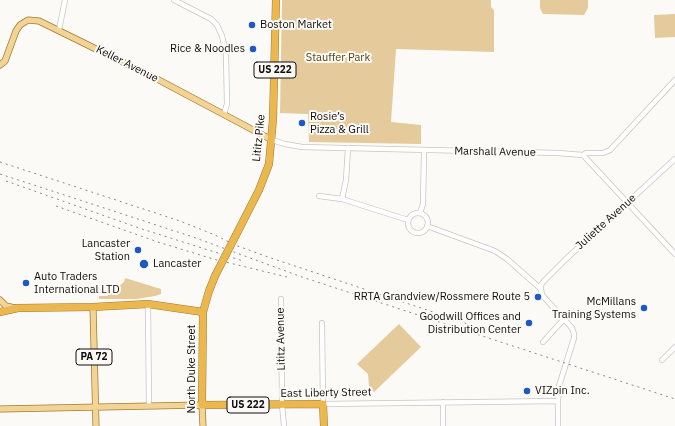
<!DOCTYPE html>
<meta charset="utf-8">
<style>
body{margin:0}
canvas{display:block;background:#fcfaf6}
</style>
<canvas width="675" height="426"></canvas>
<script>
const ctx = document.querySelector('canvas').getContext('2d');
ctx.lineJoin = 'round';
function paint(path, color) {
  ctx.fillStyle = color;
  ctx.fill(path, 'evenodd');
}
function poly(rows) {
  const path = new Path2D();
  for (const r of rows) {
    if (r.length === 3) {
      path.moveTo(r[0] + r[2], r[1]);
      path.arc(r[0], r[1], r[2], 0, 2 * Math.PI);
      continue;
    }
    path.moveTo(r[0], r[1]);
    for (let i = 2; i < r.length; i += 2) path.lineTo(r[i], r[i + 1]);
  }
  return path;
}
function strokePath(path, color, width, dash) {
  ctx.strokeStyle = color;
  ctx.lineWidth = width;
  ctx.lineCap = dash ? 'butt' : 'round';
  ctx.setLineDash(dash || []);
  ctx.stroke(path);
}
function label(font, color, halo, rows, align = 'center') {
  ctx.font = font + ' "IBM Plex Sans",sans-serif';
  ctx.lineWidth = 4;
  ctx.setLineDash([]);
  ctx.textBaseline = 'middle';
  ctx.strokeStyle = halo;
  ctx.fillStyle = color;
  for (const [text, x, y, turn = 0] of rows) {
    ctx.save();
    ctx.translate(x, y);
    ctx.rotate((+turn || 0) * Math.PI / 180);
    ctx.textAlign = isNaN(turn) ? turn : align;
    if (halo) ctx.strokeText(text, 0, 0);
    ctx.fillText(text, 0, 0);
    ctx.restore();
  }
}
paint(poly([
 [282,0,491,0,491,7,494,10,494,52,396,49,391,122,421,125,421,144,309,142,308,114,280,113],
 [540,0,588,0,588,8,584,15,543,14,540,8],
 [675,14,675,37,655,38,654,15],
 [125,278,161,289,161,294,155,296,137,299,99,299,99,296,107,296,124,282],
 [399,324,421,347,374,392,369,386,368,374,357,364]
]), '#e5cb9c');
const minor = poly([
 [174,0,211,19,217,25,222,36,226,53,227,104,224,114],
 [59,30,65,0],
 [272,140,285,144,302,147,558,153,583,155,675,254],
 [583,155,586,153,603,153,610,150,675,80],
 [319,196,342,199,408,220],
 [342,199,346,180,348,148],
 [420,213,423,204,424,151],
 [418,223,10],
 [427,226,495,251,507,259,541,289,542,295,572,328,574,334,574,338,559,386,558,401,558,426],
 [541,289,541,285,544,281,566,259,675,159],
 [281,299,282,404,284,426],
 [148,304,149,406],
 [322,323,323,404,558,401],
 [543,342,564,319],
 [662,360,675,347],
 [443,426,443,402]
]);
const major = poly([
 [0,65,5,61,16,31,20,25,28,20,39,21,157,79,272,140],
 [0,300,6,306,15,308],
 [93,307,96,426],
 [0,409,202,405,203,426]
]);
const highway = poly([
 [236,235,259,190,269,164,273,119,276,0],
 [215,276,209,291,203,312,202,405,323,404,324,426],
 [0,312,18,308,93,307,148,304,203,312]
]);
strokePath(minor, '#c8c6c2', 6);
strokePath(major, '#9e7c38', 7);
strokePath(highway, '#9e7c38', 8);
strokePath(minor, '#fff', 4.5);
strokePath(major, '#f3d495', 5.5);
strokePath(highway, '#ebb74f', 7);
strokePath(poly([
 [0,162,180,221,215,235,235,245,268,257,457,320,478,328],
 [0,174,193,237,302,277,675,399],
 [6,181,142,229,243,261],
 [56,206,158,242,213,259,287,277]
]), '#8a8886', 1, [2, 4]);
const highwayBridge = poly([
 [215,276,236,235]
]);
strokePath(highwayBridge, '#9e7c38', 8, []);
strokePath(highwayBridge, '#ebb74f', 7);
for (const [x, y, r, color] of [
 [252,25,4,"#1f57c3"],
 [253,49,4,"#1f57c3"],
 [302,123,4,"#1f57c3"],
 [138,250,4,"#1f57c3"],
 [144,264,5,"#1f57c3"],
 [26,283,4,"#1f57c3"],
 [538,297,4,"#1f57c3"],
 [644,308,4,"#1f57c3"],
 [529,323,4,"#1f57c3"],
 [527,391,4,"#1f57c3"]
]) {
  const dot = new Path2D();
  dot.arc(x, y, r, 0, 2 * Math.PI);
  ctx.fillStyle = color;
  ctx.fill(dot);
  strokePath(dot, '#fcfaf6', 1.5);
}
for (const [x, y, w] of [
 [275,70,42],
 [94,357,36],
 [248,405,42]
]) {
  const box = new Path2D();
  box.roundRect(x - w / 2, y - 8, w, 16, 3);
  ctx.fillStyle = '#fcfaf6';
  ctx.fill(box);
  strokePath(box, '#100f0e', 1);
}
label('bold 10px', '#100f0e', null, [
 ["US 222",275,70],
 ["PA 72",94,357],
 ["US 222",248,405]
]);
label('11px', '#100f0e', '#fcfaf6', [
 ["Boston Market",260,25],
 ["Rice & Noodles",245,49,"right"],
 ["Rosie’s",310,117],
 ["Pizza & Grill",310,130],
 ["Lancaster",130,244,"right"],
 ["Station",130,257,"right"],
 ["Lancaster",153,264],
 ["Auto Traders",34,277],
 ["International LTD",34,290],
 ["RRTA Grandview/Rossmere Route 5",530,297,"right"],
 ["McMillans",636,302,"right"],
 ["Training Systems",636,315,"right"],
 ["Goodwill Offices and",521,317,"right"],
 ["Distribution Center",521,330,"right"],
 ["VIZpin Inc.",535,391]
], 'left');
label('11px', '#59420f', '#fcfaf6', [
 ["Stauffer Park",338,58]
]);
label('11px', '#100f0e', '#fcfaf6', [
 ["Keller Avenue",127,64,27],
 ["Lititz Pike",259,138,-84],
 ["Marshall Avenue",495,152,1],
 ["Juliette Avenue",606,222,-42],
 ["Lititz Avenue",281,339,-91],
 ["North Duke Street",192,369,-90],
 ["East Liberty Street",326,393,-1]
]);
</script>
